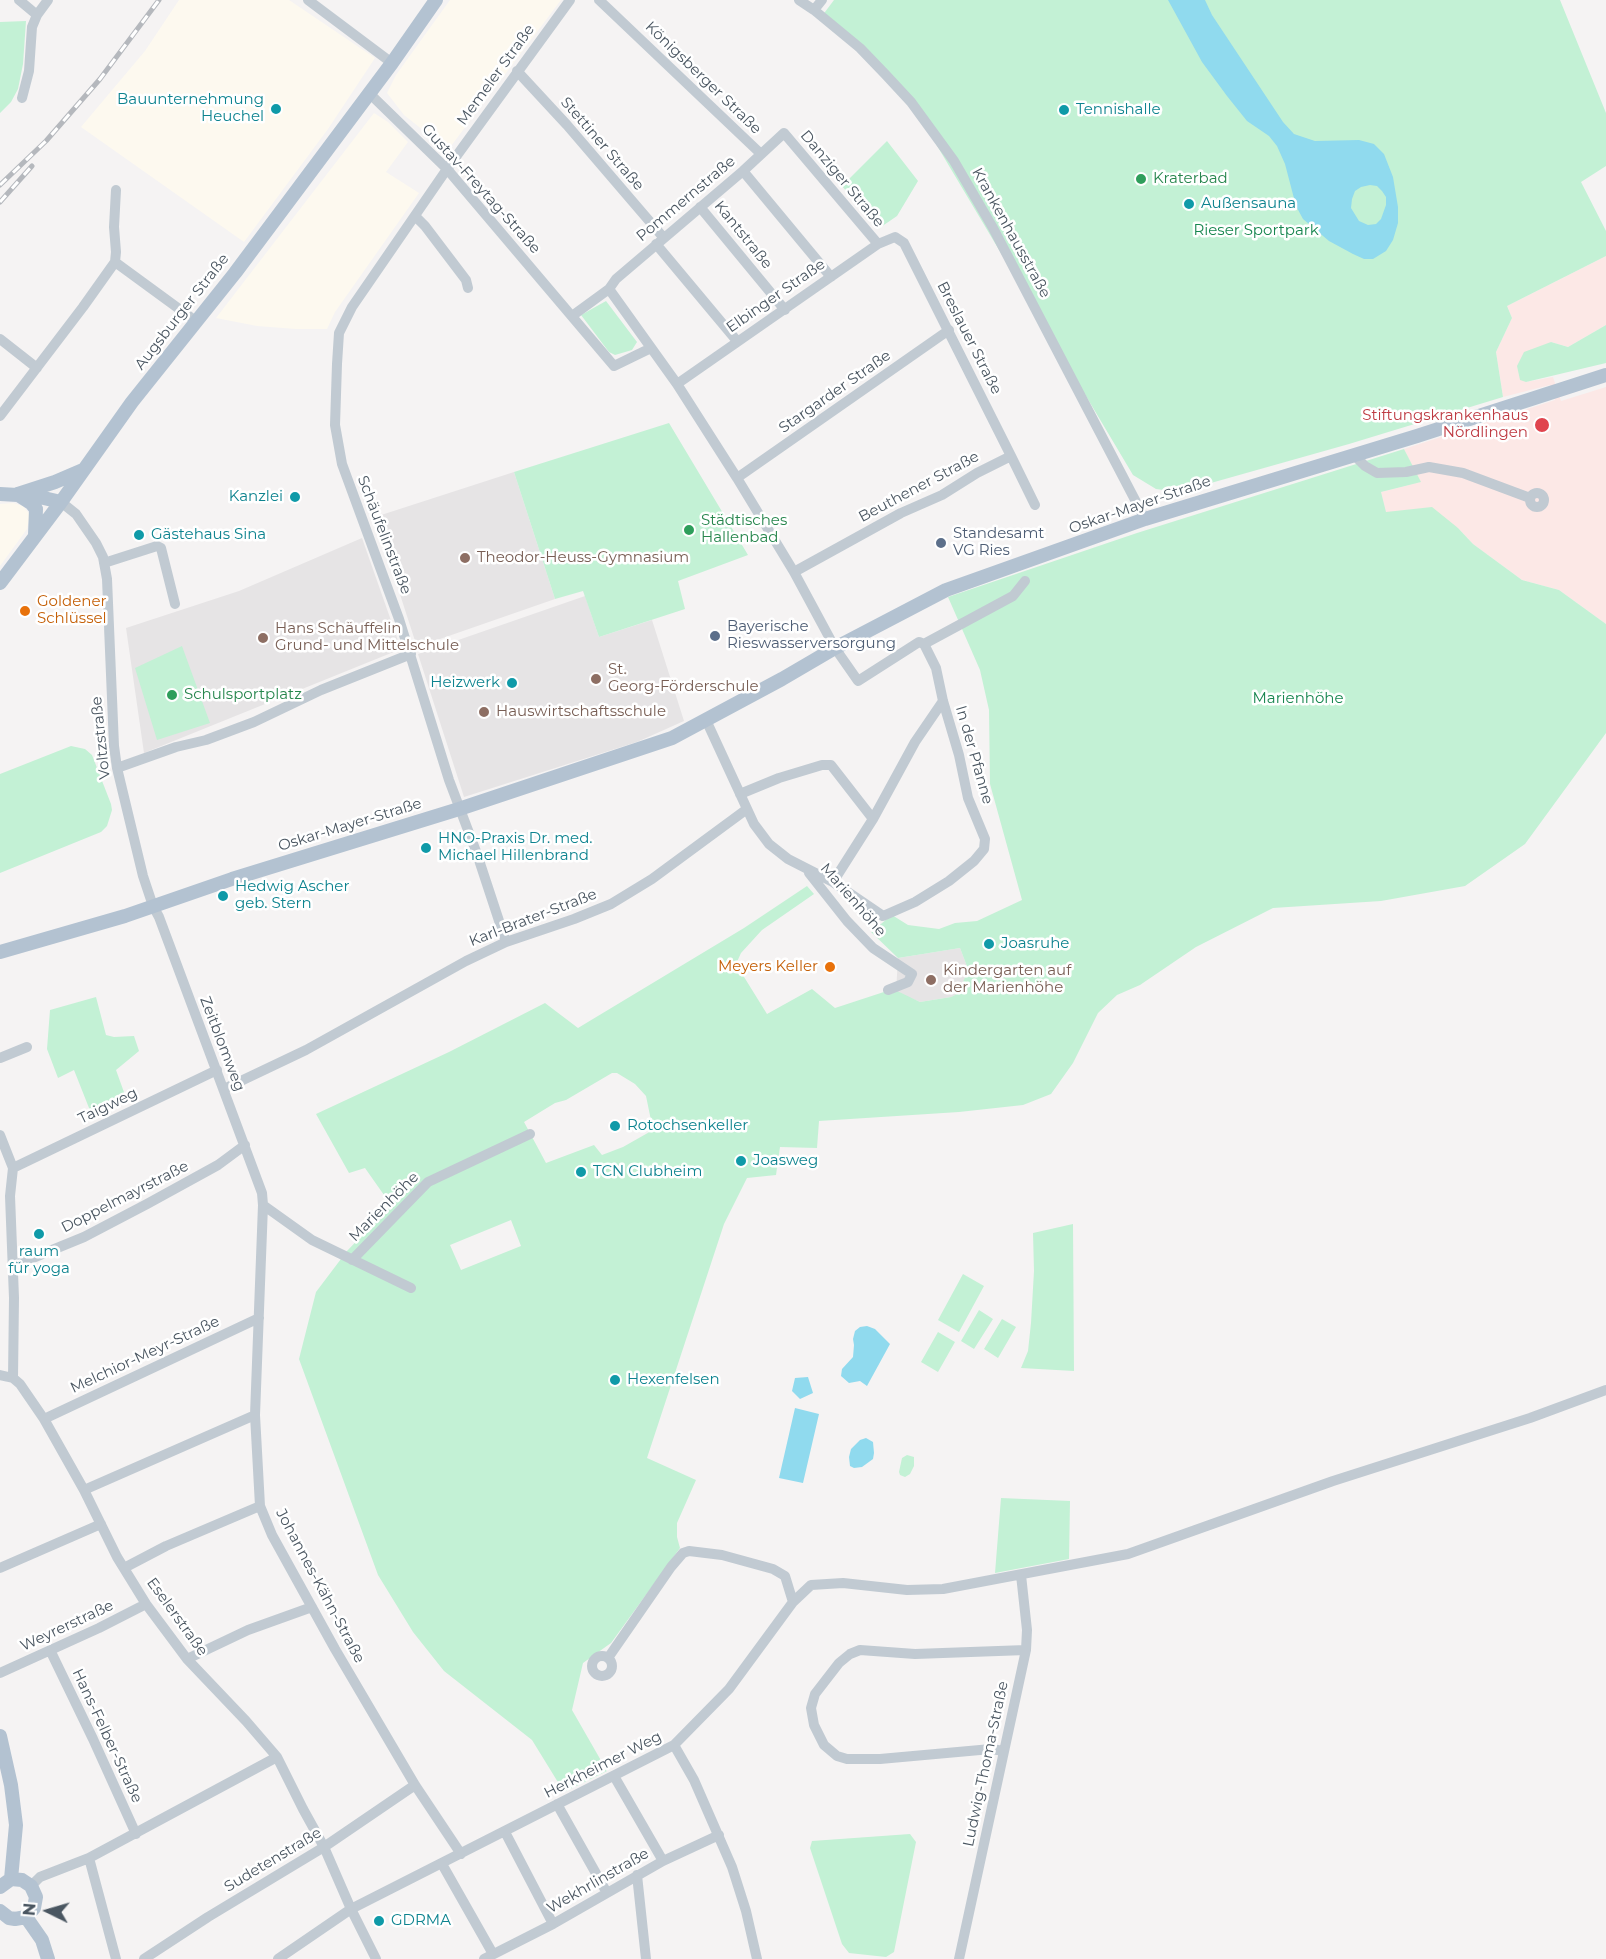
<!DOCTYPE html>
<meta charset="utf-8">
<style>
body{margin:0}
#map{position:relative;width:1606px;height:1959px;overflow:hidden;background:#f5f3f3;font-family:Montserrat,sans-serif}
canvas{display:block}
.north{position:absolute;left:18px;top:1881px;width:60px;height:60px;-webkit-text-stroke:4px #fff;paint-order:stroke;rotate:275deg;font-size:16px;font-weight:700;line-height:24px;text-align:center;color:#4a5661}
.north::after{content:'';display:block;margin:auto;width:21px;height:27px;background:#4a5661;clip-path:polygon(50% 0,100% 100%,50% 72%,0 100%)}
</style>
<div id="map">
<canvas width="1606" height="1959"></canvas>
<div class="north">N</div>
</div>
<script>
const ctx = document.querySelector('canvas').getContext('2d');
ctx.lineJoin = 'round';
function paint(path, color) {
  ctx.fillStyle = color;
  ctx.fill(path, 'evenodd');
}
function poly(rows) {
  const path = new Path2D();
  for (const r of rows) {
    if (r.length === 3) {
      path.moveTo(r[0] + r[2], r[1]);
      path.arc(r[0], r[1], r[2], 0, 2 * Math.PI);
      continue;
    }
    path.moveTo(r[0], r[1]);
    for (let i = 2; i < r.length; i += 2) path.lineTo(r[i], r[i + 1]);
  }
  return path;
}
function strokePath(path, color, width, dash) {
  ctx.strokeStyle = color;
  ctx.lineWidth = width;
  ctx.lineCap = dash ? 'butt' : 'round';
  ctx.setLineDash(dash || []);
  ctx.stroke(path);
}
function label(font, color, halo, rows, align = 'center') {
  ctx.font = font + ' Montserrat,sans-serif';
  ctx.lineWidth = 5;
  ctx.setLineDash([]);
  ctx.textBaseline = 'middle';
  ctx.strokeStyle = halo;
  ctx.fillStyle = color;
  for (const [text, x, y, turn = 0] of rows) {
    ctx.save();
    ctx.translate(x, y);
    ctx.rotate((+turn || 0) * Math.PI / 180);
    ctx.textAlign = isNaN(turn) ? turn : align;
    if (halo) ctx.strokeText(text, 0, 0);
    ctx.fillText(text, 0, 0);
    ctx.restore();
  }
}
paint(poly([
 [179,0,289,0,375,58,328,129,244,242,81,127,145,51],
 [450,0,561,0,448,150,404,115,387,93,396,75],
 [374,113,388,122,408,142,386,172,419,193,335,312,327,329,296,329,257,326,216,318],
 [13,503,23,506,30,515,27,529,0,566,0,504]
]), '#fdf9ef');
paint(poly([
 [514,472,555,599,417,647,375,517],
 [362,538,401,649,144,753,126,628,239,591],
 [585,596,599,637,652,620,684,721,637,742,464,797,418,654],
 [960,948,968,969,960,993,951,997,920,1002,896,992,898,958]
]), '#e6e4e5');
paint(poly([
 [1606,256,1606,325,1568,347,1551,342,1526,382,1553,377,1561,401,1606,387,1606,624,1559,590,1522,580,1473,544,1458,528,1386,512,1381,492,1420,482,1404,449,1555,400,1550,385,1503,397,1496,352,1512,318,1507,306]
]), '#fce8e6');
paint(poly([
 [834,0,1560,0,1606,113,1606,166,1581,182,1606,231,1606,256,1507,306,1512,318,1496,352,1503,397,1349,444,1179,492,1156,489,1133,475,911,102,822,16],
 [26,21,23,64,18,89,11,102,0,113,0,22],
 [887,141,918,181,897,216,878,229,842,186],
 [606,301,637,342,632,350,615,355,609,352,581,315],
 [1606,325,1606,363,1526,382,1520,380,1517,366,1524,352,1551,342,1568,347],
 [669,423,748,555,678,581,685,609,599,637,583,591,555,599,514,472],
 [1404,449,1421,482,1381,492,1386,512,1432,507,1458,528,1473,544,1522,580,1559,590,1606,624,1606,733,1525,844,1465,886,1381,901,1273,908,1196,947,1140,985,1117,995,1098,1013,1073,1063,1051,1094,1023,1105,959,1112,819,1121,817,1148,780,1147,776,1175,747,1178,724,1224,647,1458,696,1480,677,1523,677,1537,680,1548,611,1643,583,1663,572,1710,607,1771,564,1792,532,1740,444,1671,413,1632,378,1575,299,1359,316,1292,347,1251,391,1205,365,1168,349,1173,316,1114,449,1052,545,1003,578,1028,744,928,807,886,814,894,762,930,741,953,736,964,767,1014,812,989,835,1008,893,989,920,1002,951,997,959,993,968,969,960,948,898,958,871,932,892,915,908,925,939,929,955,923,977,921,1022,900,990,784,989,710,980,670,948,597,1137,533],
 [612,1073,617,1073,635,1084,646,1096,653,1130,623,1147,602,1155,594,1145,546,1163,524,1122,555,1103,566,1100],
 [511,1220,521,1246,461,1270,450,1245],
 [182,646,210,723,157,740,135,668],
 [71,746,85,749,92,755,111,804,112,810,107,826,101,832,0,873,0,774],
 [96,997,106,1035,114,1037,134,1036,139,1051,116,1070,125,1095,91,1113,74,1070,58,1078,47,1049,50,1010],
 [1073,1224,1074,1371,1021,1368,1028,1351,1031,1323,1034,1271,1033,1233],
 [963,1274,984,1286,959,1332,938,1320],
 [979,1310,993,1319,974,1349,961,1341],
 [1002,1319,1016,1327,998,1358,984,1349],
 [938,1332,955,1342,938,1372,921,1362],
 [907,1455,914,1457,914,1466,910,1474,905,1477,900,1475,899,1472,902,1458],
 [1001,1498,1070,1501,1069,1559,995,1573],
 [910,1834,916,1842,894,1952,886,1957,849,1953,842,1944,810,1848,812,1841]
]), '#c3f1d5');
paint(poly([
 [1168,0,1205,0,1212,15,1283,122,1294,134,1315,141,1359,140,1374,144,1384,154,1393,177,1398,207,1398,223,1393,240,1386,251,1373,259,1364,259,1353,254,1329,241,1303,219,1296,206,1285,164,1277,146,1269,136,1247,121,1227,96,1202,62],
 [1370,185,1377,186,1382,191,1386,197,1386,205,1381,219,1376,224,1368,225,1359,221,1351,208,1352,199,1355,191,1361,187],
 [867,1326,875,1329,890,1344,867,1386,860,1381,849,1383,841,1376,842,1369,853,1357,854,1345,853,1339,855,1331,860,1327],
 [808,1377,813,1393,800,1399,792,1391,795,1378],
 [795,1408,819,1414,803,1483,779,1478],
 [866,1438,873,1442,874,1453,873,1459,862,1467,854,1468,850,1466,849,1457,851,1449,860,1440]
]), '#90daee');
strokePath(poly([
 [19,0,37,15,32,27,29,71,22,98],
 [308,0,392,63],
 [599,0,761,154],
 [799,0,814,10,860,48,885,74,911,102,954,161,993,228,1145,519],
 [814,10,822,0],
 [37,15,48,0],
 [517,71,567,125,663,237],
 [369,93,447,169,614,366,651,348],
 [743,171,831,277],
 [700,207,785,310],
 [415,216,425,226,466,280,468,288],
 [656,244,737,341],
 [115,262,197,322],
 [609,289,616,279,743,171,784,133,878,244],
 [572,316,609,289,677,384,737,478,794,572,835,648,858,681,919,642,924,644,936,668,943,701,959,755,968,798,985,839,984,849,974,861,949,881,915,902,883,916,833,882,788,859,769,844,754,824,706,720],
 [0,339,37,368],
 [677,384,878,244,895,237,904,243,1011,456],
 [0,416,83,307,115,262,116,252,114,227,116,190],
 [1353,454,1365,466,1377,473,1406,472,1429,467,1463,473,1530,498],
 [737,478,949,330],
 [1537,500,7],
 [61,502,76,514,96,543,103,557,107,579,114,746,117,768,143,876,153,906,159,917,262,1193,263,1205,255,1415,260,1506,272,1535,335,1649,415,1785,461,1854],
 [104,563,157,546,161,548,175,604],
 [794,572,901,513,942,495,977,473,1011,456,1035,505],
 [924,644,1013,596,1025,581],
 [117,768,176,747,206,740,254,722,321,690,411,654],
 [740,794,779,778,822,765,831,765,873,819],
 [809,873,847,921,873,948,912,974,908,982,888,990],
 [833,882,873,819,915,742,943,701],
 [506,942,477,854,449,780,399,619,342,464,335,425,337,364,339,333,352,307,447,169,570,0],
 [0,1058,27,1047],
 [224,1089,306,1050,466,961,506,942,574,919,611,904,652,879,747,809],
 [0,1135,13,1168],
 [263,1205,312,1240,411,1288],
 [352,1260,428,1182,530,1134],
 [13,1266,84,1237,147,1204,218,1165,245,1145],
 [0,1375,13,1378,20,1384,44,1419,84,1490,117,1557,146,1604,187,1659,246,1721,277,1757,303,1809,324,1847,351,1909,376,1959],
 [13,1378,14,1298,10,1196,13,1168,217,1070],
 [44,1419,259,1318],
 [84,1490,255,1415],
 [0,1568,101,1524],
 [124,1568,166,1546,260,1506],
 [50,1650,93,1739,136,1834],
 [602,1666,10],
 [608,1658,671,1567,683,1553,689,1551,722,1555,773,1569,785,1576,793,1602],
 [187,1659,248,1630,312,1607],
 [0,1673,99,1628,146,1604],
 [674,1745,694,1780,732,1867,746,1911,757,1959],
 [1004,1751,991,1749,880,1759,847,1759,837,1756,824,1745,814,1725,811,1708,815,1694,839,1663,850,1654,860,1650,915,1654,1026,1650],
 [614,1776,663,1861],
 [557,1804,607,1893],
 [505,1832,553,1924],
 [89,1858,116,1959],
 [442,1864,493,1954],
 [637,1875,646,1959],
 [31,1886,40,1877,89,1858,277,1757],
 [144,1959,208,1917,324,1847,415,1785],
 [278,1959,351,1909,674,1745,729,1689,793,1602,811,1585,843,1583,907,1590,943,1589,1128,1554,1333,1481,1530,1418,1606,1390],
 [484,1959,553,1924,663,1861,719,1835],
 [959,1959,1026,1650,1027,1630,1021,1575]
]), '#c1cad2', 10);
strokePath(poly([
 [0,494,35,496,61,502],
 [18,494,55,482,83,470],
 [20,496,31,503,36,509,35,535],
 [0,583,61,502,132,402,235,273,392,63,436,0],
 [0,952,125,916,232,879,459,809,672,738,782,679,835,648,946,590,1145,519,1417,436,1606,375],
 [0,1736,11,1785,16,1825,11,1879],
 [0,1887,11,1879,22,1880,31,1886,36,1897,34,1908,26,1917,15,1919,9,1918,0,1911],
 [26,1917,42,1940,48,1959]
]), '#b3c2d1', 14);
const rail = poly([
 [0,185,46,141,100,79,159,0],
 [0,202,32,166]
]);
strokePath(rail, '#b5b8bd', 5);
strokePath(rail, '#fff', 3, [9]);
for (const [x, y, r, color] of [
 [276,109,6,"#0f9aa8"],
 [1064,110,6,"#0f9aa8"],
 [1141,179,6,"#2e9e5b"],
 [1189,204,6,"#0f9aa8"],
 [1542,425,8,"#e0444e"],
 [295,497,6,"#0f9aa8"],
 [689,530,6,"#2e9e5b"],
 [139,535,6,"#0f9aa8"],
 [941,543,6,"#5c6f8a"],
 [465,558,6,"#8d6e63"],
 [25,611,6,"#e8710a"],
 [715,636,6,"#5c6f8a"],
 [263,638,6,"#8d6e63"],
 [596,679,6,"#8d6e63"],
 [512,683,6,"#0f9aa8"],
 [172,695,6,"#2e9e5b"],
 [484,712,6,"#8d6e63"],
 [426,848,6,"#0f9aa8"],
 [223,896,6,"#0f9aa8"],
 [989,944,6,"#0f9aa8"],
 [830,967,6,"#e8710a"],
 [931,980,6,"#8d6e63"],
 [615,1126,6,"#0f9aa8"],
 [741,1161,6,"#0f9aa8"],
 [581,1172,6,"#0f9aa8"],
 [39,1234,6,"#0f9aa8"],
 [615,1380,6,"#0f9aa8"],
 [379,1921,6,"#0f9aa8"]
]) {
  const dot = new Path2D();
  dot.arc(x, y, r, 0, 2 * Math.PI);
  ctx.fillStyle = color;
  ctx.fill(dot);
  strokePath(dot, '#fff', 2);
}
label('15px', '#4a5661', '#fff', [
 ["Memeler Straße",496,75,-54],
 ["Königsberger Straße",703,78,44],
 ["Stettiner Straße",602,144,49],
 ["Danziger Straße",842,179,50],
 ["Gustav-Freytag-Straße",481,189,48],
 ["Pommernstraße",686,199,-40],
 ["Krankenhausstraße",1011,233,61],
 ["Kantstraße",743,235,51],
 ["Elbinger Straße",776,296,-35],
 ["Augsburger Straße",182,312,-52],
 ["Breslauer Straße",969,338,63],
 ["Stargarder Straße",835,392,-35],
 ["Beuthener Straße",919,487,-28],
 ["Oskar-Mayer-Straße",1140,505,-19],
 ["Schäufelinstraße",384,535,69],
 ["Voltzstraße",101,738,-96],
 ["In der Pfanne",974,755,74],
 ["Oskar-Mayer-Straße",350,825,-17],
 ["Marienhöhe",853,900,49],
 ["Karl-Brater-Straße",533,918,-21],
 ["Zeitblomweg",222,1044,69],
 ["Taigweg",108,1106,-26],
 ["Doppelmayrstraße",125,1197,-27],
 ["Marienhöhe",384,1207,-45],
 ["Melchior-Meyr-Straße",145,1355,-25],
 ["Johannes-Kähn-Straße",320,1586,62],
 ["Eselerstraße",177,1617,54],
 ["Weyrerstraße",67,1626,-25],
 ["Hans-Felber-Straße",107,1736,65],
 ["Ludwig-Thoma-Straße",986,1764,-78],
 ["Herkheimer Weg",603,1765,-27],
 ["Sudetenstraße",273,1860,-31],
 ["Wekhrlinstraße",598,1881,-30]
]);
label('15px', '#0d838f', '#fff', [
 ["Bauunternehmung",264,100,"right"],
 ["Heuchel",264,117,"right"],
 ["Tennishalle",1076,110],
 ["Außensauna",1201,204],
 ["Kanzlei",283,497,"right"],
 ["Gästehaus Sina",151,535],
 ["Heizwerk",500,683,"right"],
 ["HNO-Praxis Dr. med.",438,839],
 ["Michael Hillenbrand",438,856],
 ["Hedwig Ascher",235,887],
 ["geb. Stern",235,904],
 ["Joasruhe",1001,944],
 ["Rotochsenkeller",627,1126],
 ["Joasweg",753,1161],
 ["TCN Clubheim",593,1172],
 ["raum",39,1252,"center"],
 ["für yoga",39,1269,"center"],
 ["Hexenfelsen",627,1380],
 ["GDRMA",391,1921]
], 'left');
label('15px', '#27864d', '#fff', [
 ["Kraterbad",1153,179],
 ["Städtisches",701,521],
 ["Hallenbad",701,538],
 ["Schulsportplatz",184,695]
], 'left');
label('15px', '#17864f', '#fff', [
 ["Rieser Sportpark",1256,231],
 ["Marienhöhe",1298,699]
]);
label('15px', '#be3a42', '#fff', [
 ["Stiftungskrankenhaus",1528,416],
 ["Nördlingen",1528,433]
], 'right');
label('15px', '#4e5e75', '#fff', [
 ["Standesamt",953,534],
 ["VG Ries",953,551],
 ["Bayerische",727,627],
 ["Rieswasserversorgung",727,644]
], 'left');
label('15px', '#785e54', '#fff', [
 ["Theodor-Heuss-Gymnasium",477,558],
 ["Hans Schäuffelin",275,629],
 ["Grund- und Mittelschule",275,646],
 ["St.",608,670],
 ["Georg-Förderschule",608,687],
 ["Hauswirtschaftsschule",496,712],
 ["Kindergarten auf",943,971],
 ["der Marienhöhe",943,988]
], 'left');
label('15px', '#c56008', '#fff', [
 ["Goldener",37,602],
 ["Schlüssel",37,619],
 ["Meyers Keller",818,967,"right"]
], 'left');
</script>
